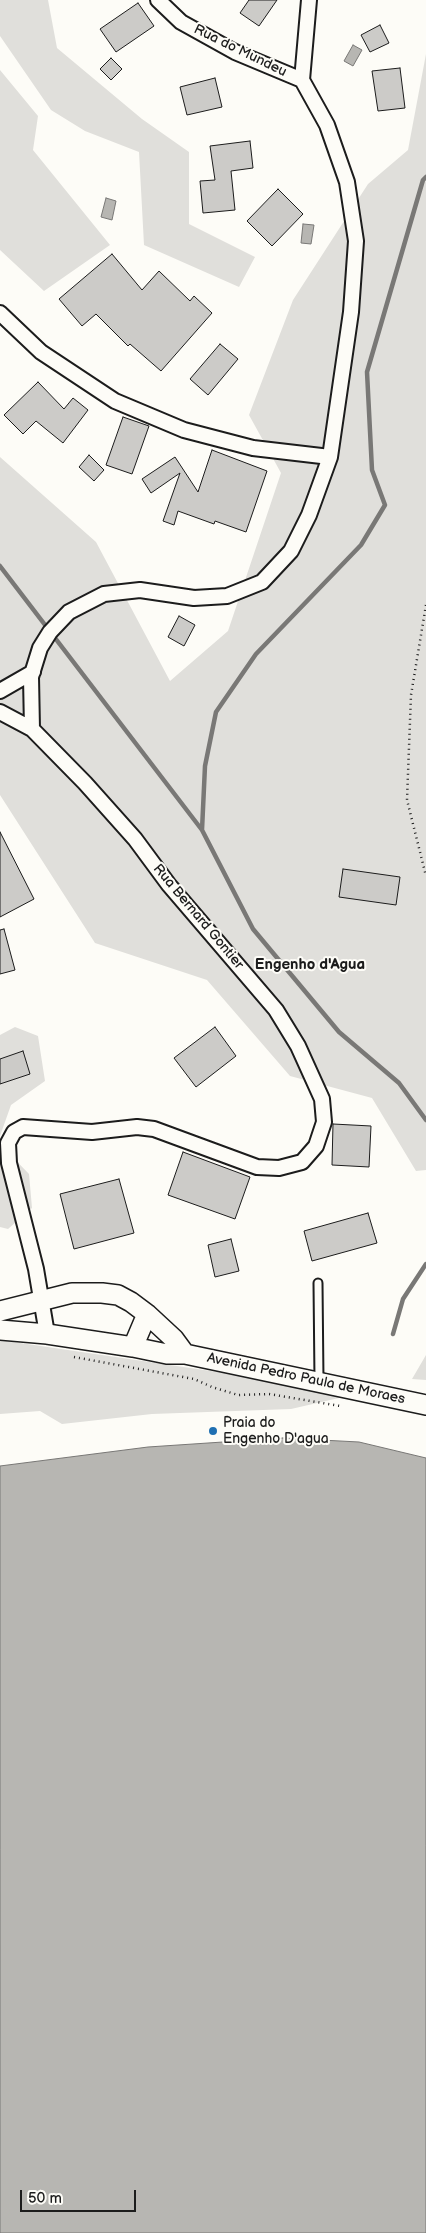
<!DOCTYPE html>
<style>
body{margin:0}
#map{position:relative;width:426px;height:2233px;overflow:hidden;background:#fdfcf7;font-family:"Balsamiq Sans",sans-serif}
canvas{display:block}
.scale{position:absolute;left:20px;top:2190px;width:116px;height:22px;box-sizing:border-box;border:2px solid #1c1c1c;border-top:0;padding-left:6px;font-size:15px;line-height:18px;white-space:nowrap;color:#1c1c1c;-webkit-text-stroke:4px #fdfcf7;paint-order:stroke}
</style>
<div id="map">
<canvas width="426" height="2233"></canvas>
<div class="scale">50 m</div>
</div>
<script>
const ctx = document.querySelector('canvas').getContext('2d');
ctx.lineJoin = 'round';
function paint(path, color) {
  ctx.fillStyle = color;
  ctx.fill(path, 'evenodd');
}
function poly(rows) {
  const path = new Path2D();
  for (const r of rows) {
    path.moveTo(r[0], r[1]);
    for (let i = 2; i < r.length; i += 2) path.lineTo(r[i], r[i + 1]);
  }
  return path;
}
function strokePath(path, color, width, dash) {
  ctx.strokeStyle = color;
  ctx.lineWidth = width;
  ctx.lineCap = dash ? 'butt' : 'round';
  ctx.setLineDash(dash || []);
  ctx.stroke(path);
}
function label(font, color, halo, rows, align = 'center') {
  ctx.font = font + ' "Balsamiq Sans",sans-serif';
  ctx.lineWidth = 4;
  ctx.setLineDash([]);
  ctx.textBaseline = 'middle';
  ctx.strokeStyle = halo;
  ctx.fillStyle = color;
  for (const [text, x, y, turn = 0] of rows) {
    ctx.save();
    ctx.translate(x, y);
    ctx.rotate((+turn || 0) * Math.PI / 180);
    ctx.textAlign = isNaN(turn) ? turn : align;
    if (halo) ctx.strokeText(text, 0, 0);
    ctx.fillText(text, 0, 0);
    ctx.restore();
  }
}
paint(poly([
 [0,0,48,0,57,48,142,119,189,152,189,224,255,257,239,287,144,245,139,152,85,131,51,110,0,36],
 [426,54,426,1170,416,1171,372,1098,290,1076,207,980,95,943,0,795,0,457,96,542,170,681,228,631,281,473,249,415,293,300,368,184,408,150],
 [0,70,38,116,33,150,110,245,44,291,0,250],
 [15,1027,38,1036,45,1081,11,1105,0,1136,0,1035],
 [0,1144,29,1174,32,1208,8,1229,0,1227],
 [0,1340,340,1390,339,1398,291,1409,152,1414,62,1424,40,1411,0,1414],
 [426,1355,426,1380,412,1379]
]), '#e0dfdb');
const water = poly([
 [353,45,362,50,353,66,344,61,353,45],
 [106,198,116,201,112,220,101,217,106,198],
 [303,224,314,225,311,244,301,243,303,224],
 [283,1438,359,1442,426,1458,426,2233,0,2233,0,1466,148,1447,283,1438]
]);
paint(water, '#b7b6b2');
strokePath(water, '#797876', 1);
strokePath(poly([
 [426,177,423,180,367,372,372,470,385,505,361,545,256,654,216,712,205,766,202,830,253,929,339,1032,399,1083,426,1120],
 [0,566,202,830],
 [393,1334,403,1299,426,1264]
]), '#797876', 4.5);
const building = poly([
 [249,0,277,0,259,26,240,13,249,0],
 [138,3,154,26,116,52,100,29,138,3],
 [380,25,389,43,370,52,361,35,380,25],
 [111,58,122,69,111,80,100,69,111,58],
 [400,68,405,108,378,111,372,71,400,68],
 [215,78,222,107,187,115,180,87,215,78],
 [250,141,253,168,231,171,235,210,203,213,200,181,215,180,210,146,250,141],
 [278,189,303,214,272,246,247,221,278,189],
 [112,254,142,290,159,271,190,301,194,296,212,313,161,371,130,344,128,346,96,314,82,326,59,299,112,254],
 [220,344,238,359,208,395,190,379,220,344],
 [38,382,64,409,73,398,88,410,63,443,36,421,23,434,4,415,38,382],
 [123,417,149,426,132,474,106,465,123,417],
 [212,450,267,471,246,532,215,521,214,524,178,511,174,525,163,521,180,473,151,493,142,479,175,457,198,492,212,450],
 [89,455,104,470,94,481,79,467,89,455],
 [179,616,195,625,184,646,168,637,179,616],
 [0,832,34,899,0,917,0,832],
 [343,869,400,877,396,905,339,897,343,869],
 [4,929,15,970,0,974,0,930,4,929],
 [215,1027,236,1056,196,1087,174,1058,215,1027],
 [23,1051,30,1074,0,1084,0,1059,23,1051],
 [333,1124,371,1126,369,1167,332,1165,333,1124],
 [183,1152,250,1177,235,1219,168,1195,183,1152],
 [119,1179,134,1233,74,1249,60,1194,119,1179],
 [368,1213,377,1243,312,1261,304,1231,368,1213],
 [231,1239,239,1271,215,1277,208,1245,231,1239]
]);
paint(building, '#cccbc8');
strokePath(building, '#1c1c1c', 1);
const lane = poly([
 [318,1283,319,1380]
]);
const street = poly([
 [158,0,181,22,235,52,302,80],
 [302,80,309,0],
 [0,313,41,352,115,401,184,430,253,448,330,457],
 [0,691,33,672],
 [0,712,32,729,85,783,135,839,169,885,276,1010,298,1046,322,1099,324,1122,316,1146,302,1162,279,1168,257,1167,154,1129,137,1127,92,1132,23,1127,14,1132,8,1143,9,1163,36,1269,47,1334],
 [32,729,31,677,40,648,50,632,69,612,104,594,140,590,194,598,227,596,262,582,291,551,309,515,330,457,351,312,356,241,347,182,327,125,302,80]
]);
const secondary = poly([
 [0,1311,72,1293,102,1293,118,1295,131,1302,147,1314,174,1339,185,1354],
 [0,1330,47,1334,133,1347,167,1354,185,1354,426,1405],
 [133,1347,147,1314]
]);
strokePath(lane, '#1c1c1c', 11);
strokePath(street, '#1c1c1c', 18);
strokePath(secondary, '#1c1c1c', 22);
strokePath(poly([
 [426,605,411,695,407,800,426,876],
 [74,1357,194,1379,212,1387,238,1395,269,1394,340,1406]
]), '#1c1c1c', 2.5, [1, 4]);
strokePath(lane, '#fdfcf7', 7);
strokePath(street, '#fdfcf7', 14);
strokePath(secondary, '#fdfcf7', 19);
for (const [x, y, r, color] of [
 [213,1431,5,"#1f6fb2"]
]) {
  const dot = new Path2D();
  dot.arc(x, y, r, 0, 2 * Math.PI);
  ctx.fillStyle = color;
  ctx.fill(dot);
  strokePath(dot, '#fdfcf7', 2);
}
label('14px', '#1c1c1c', '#fdfcf7', [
 ["Rua do Mundeu",240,51,26],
 ["Rua Bernard Gontier",198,917,50],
 ["Avenida Pedro Paula de Moraes",306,1379,12]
]);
label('14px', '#1c1c1c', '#fdfcf7', [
 ["Praia do",223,1423],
 ["Engenho D'agua",223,1439]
], 'left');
label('bold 15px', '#1c1c1c', '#fdfcf7', [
 ["Engenho d'Agua",310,965]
]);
</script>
